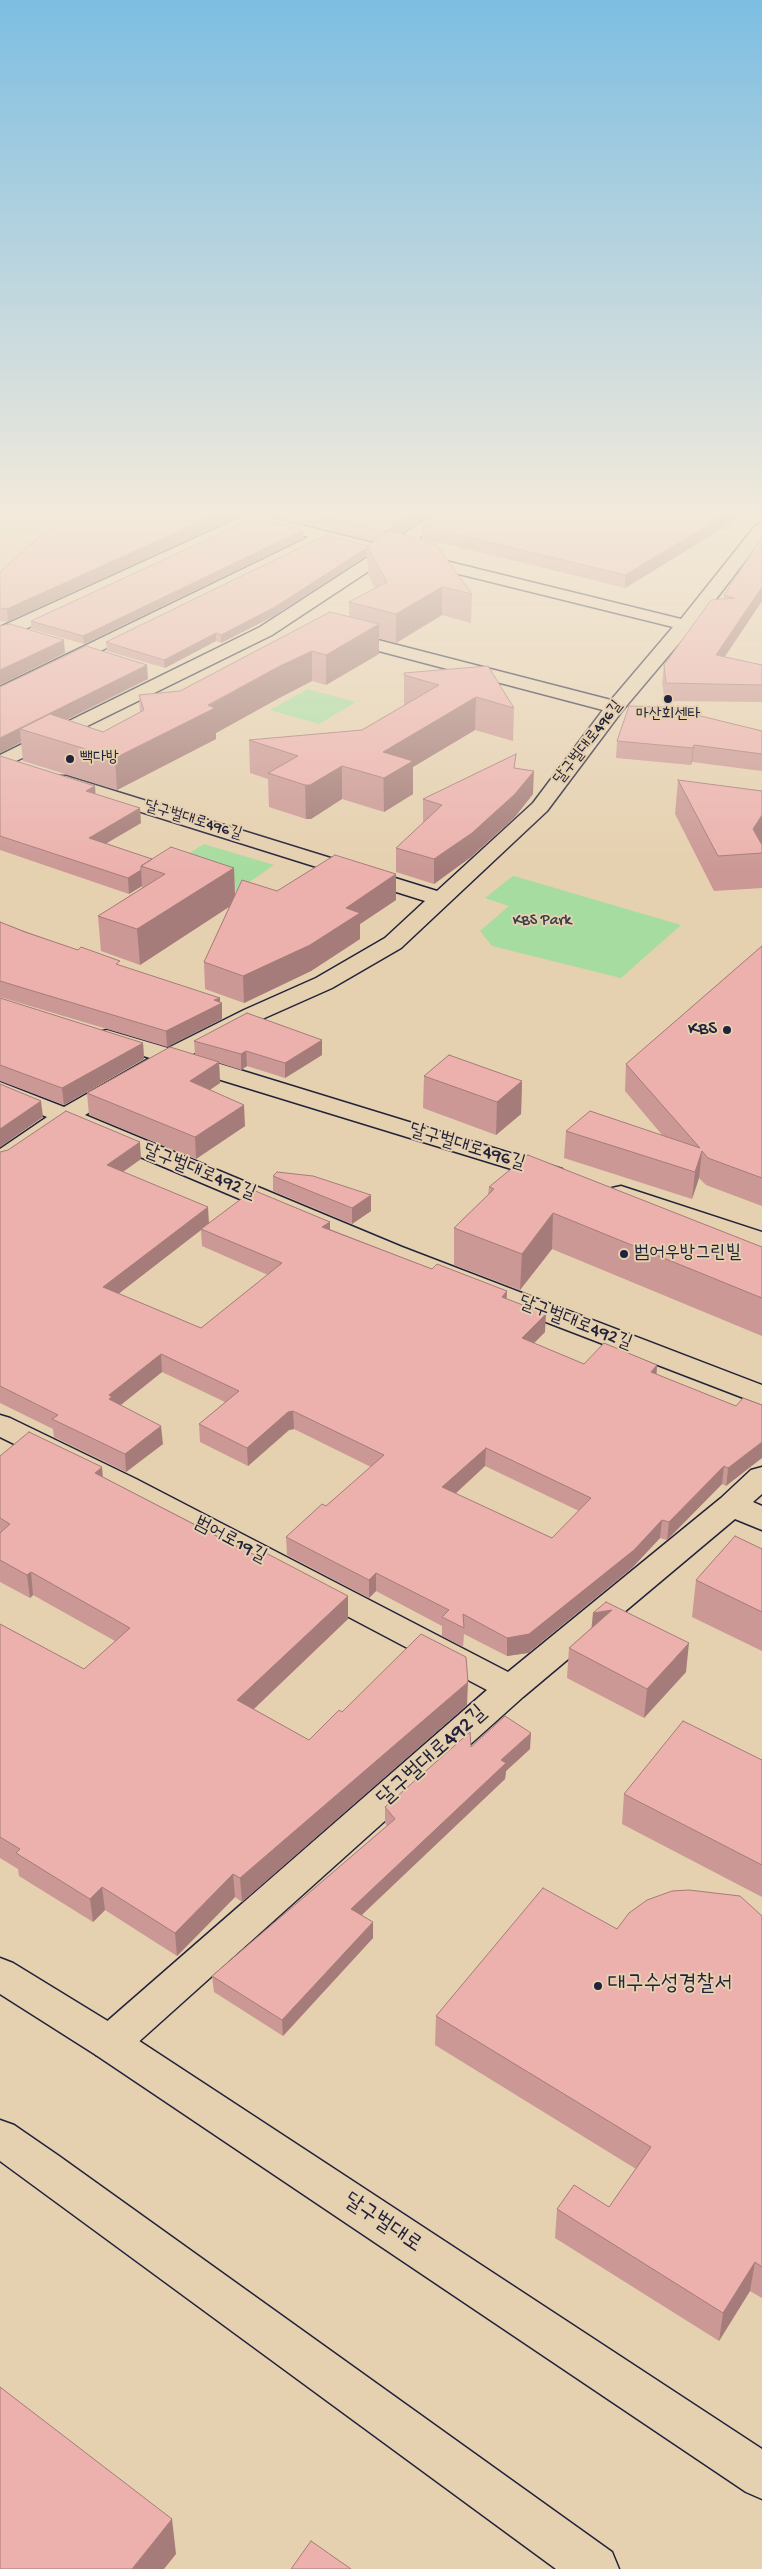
<!DOCTYPE html>
<meta charset="utf-8">
<style>
body{margin:0}
canvas{display:block;background:#e5d0af}
</style>
<canvas width="762" height="2569"></canvas>
<script>
const ctx = document.querySelector('canvas').getContext('2d');
ctx.lineJoin = 'round';
function paint(path, color) {
  ctx.fillStyle = color;
  ctx.fill(path, 'evenodd');
}
function poly(rows) {
  const path = new Path2D();
  for (const r of rows) {
    path.moveTo(r[0], r[1]);
    for (let i = 2; i < r.length; i += 2) path.lineTo(r[i], r[i + 1]);
  }
  return path;
}
function strokePath(path, color, width, dash) {
  ctx.strokeStyle = color;
  ctx.lineWidth = width;
  ctx.lineCap = dash ? 'butt' : 'round';
  ctx.setLineDash(dash || []);
  ctx.stroke(path);
}
function label(font, color, halo, rows, align = 'center') {
  ctx.font = font + ' "Gochi Hand","Poor Story",sans-serif';
  ctx.lineWidth = 4;
  ctx.setLineDash([]);
  ctx.textBaseline = 'middle';
  ctx.strokeStyle = halo;
  ctx.fillStyle = color;
  for (const [text, x, y, turn = 0] of rows) {
    ctx.save();
    ctx.translate(x, y);
    ctx.rotate((+turn || 0) * Math.PI / 180);
    ctx.textAlign = isNaN(turn) ? turn : align;
    if (halo) ctx.strokeText(text, 0, 0);
    ctx.fillText(text, 0, 0);
    ctx.restore();
  }
}
paint(poly([
 [0,511,132,511,0,587]
]), '#e7c7ae');
paint(poly([
 [0,511,24,511,0,531],
 [308,689,356,702,319,724,270,710],
 [204,844,274,865,235,892,164,869],
 [513,876,514,876,681,925,621,978,492,946,480,931,509,906,485,898]
]), '#a6dc9f');
const minor = poly([
 [439,511,458,511,401,550,681,619,756,525,762,523,762,539,713,603,622,711,547,811,401,948,332,988,260,1020,191,1055,562,1169,566,1174,562,1179,553,1182,544,1179,172,1065,85,1115,402,1247,762,1385,762,1405,382,1259,67,1126,9,1165,0,1168,0,1149,47,1117,0,1098,0,1082,64,1107,150,1058,99,1042,95,1037,99,1032,107,1030,168,1048,244,1010,316,978,385,938,425,901,52,784,49,780,52,776,66,776,437,891,533,803,603,710,337,640,334,636,337,632,343,631,611,700,673,627,390,557,272,635,0,769,0,755,260,627,374,553,326,541,0,700,0,687,309,537,254,523,6,638,0,639,0,627,246,515,252,513,385,546,439,511],
 [621,1186,762,1232,762,1249,612,1200,608,1194,612,1188,621,1186],
 [0,1415,10,1418,136,1479,508,1672,721,1498,751,1470,762,1467,762,1494,753,1502,762,1506,762,1530,735,1519,523,1697,124,2055,110,2060,96,2055,90,2043,96,2031,487,1690,114,1493,0,1437,0,1415]
]);
const secondary = poly([
 [0,1958,13,1963,124,2031,762,2449,762,2499,746,2492,96,2055,0,1994,0,1958],
 [0,2120,14,2125,59,2156,612,2552,619,2569,556,2569,0,2161,0,2120]
]);
strokePath(minor, '#22223b', 3);
strokePath(secondary, '#22223b', 3);
paint(minor, '#e5d0af');
paint(secondary, '#e5d0af');
paint(poly([
 [68,511,8,622,0,621,0,572],
 [251,511,435,511,400,534,472,594,471,623,442,615,396,643,379,638,379,654,326,685,312,681,281,697,216,733,216,739,117,790,23,761,21,742,0,753,0,687,148,679,67,720,103,732,140,712,139,695,180,691,349,616,349,602,375,588,368,574,367,555,276,615,221,643,216,641,165,668,107,651,106,642,368,546,375,542],
 [751,511,625,588,422,538,422,526],
 [303,530,304,538,84,644,31,629,31,621],
 [762,537,762,601,725,657,762,665,762,702,665,701,662,683,664,665,724,599,724,595],
 [404,673,514,708,513,741,475,730,413,767,413,794,384,812,342,799,311,819,306,819,269,807,268,779,250,773,249,740,362,730,404,706],
 [762,731,762,771,692,762,691,765,616,758,617,741],
 [0,756,95,794,141,823,106,843,152,859,234,868,235,894,277,891,396,874,396,900,360,924,360,939,311,971,244,1003,205,989,204,962,229,907,140,965,101,951,98,916,142,888,142,886,129,894,0,850],
 [516,769,533,794,514,818,471,857,434,884,396,872,396,848,423,823,423,799],
 [678,780,762,844,762,888,714,891,675,814],
 [0,922,222,1003,222,1019,167,1047,0,997],
 [762,946,762,1206,706,1185,699,1178,692,1199,564,1158,566,1131,663,1136,625,1091,626,1064],
 [0,998,143,1043,144,1059,64,1105,0,1081],
 [322,1040,322,1055,285,1078,247,1066,241,1070,219,1063,220,1083,210,1090,245,1126,196,1159,89,1115,87,1093,195,1054,194,1041],
 [424,1076,522,1081,521,1114,496,1135,423,1108],
 [0,1152,141,1159,123,1172,209,1223,330,1222,330,1229,432,1269,507,1291,506,1299,545,1332,534,1343,584,1364,657,1365,656,1374,736,1406,726,1486,722,1484,667,1540,660,1538,632,1568,528,1653,507,1656,464,1634,463,1647,442,1636,442,1626,376,1591,369,1598,287,1555,286,1537,326,1506,371,1467,294,1429,289,1430,248,1466,200,1442,199,1424,225,1402,162,1372,121,1405,163,1444,126,1472,54,1437,53,1429,0,1403],
 [201,1230,202,1246,268,1275,201,1328,118,1294],
 [485,1466,579,1511,552,1538,455,1494],
 [273,1176,371,1211,352,1224,273,1191],
 [489,1187,762,1247,762,1336,552,1249,520,1290,454,1265,454,1228,488,1195],
 [0,1456,103,1477,259,1557,348,1596,348,1619,254,1709,309,1740,342,1712,467,1705,242,1902,235,1897,177,1956,105,1910,93,1922,19,1876,18,1869,0,1858,0,1624,84,1669,115,1641,33,1595,30,1598,0,1582],
 [762,1549,762,1651,692,1617,696,1580],
 [591,1628,686,1672,644,1718,567,1678,569,1648],
 [471,1747,530,1749,506,1771,505,1779,362,1915,373,1938,283,2036,214,1992,212,1976,387,1826,385,1823,385,1807],
 [762,1760,762,1897,622,1824,624,1794],
 [762,1916,762,2298,750,2291,719,2341,555,2238,557,2209,609,2207,636,2169,435,2045,436,2016,617,1929]
]), '#cb9895');
paint(poly([
 [223,511,251,511,8,622,7,609],
 [416,511,435,511,385,544,385,531],
 [731,511,751,511,625,588,625,575],
 [303,530,304,538,84,644,83,636],
 [367,547,367,555,276,615,221,643,221,635],
 [442,587,442,615,396,643,396,614],
 [762,587,762,601,714,672,716,655],
 [379,624,379,654,326,685,326,655],
 [216,633,216,641,165,668,164,660],
 [64,640,65,653,0,685,0,670],
 [312,651,312,681,281,697,216,733,216,739,117,790,115,758,280,666],
 [147,665,148,679,37,734,20,729,21,742,0,753,0,738],
 [476,697,475,730,413,767,413,794,384,812,383,752],
 [694,745,692,762,691,765,693,748],
 [342,766,342,799,311,819,306,819,305,785],
 [534,771,533,794,514,818,471,857,434,884,434,859],
 [95,786,96,801,86,791],
 [140,808,141,823,90,853,89,838],
 [762,815,762,843,756,853,753,829],
 [234,868,235,903,140,965,137,929],
 [141,870,142,886,129,894,128,878],
 [396,874,396,900,360,924,360,939,311,971,244,1003,243,976],
 [220,998,220,1004,222,1003,222,1019,167,1047,166,1031,214,1000],
 [322,1040,322,1055,285,1078,285,1063],
 [143,1043,144,1059,64,1105,62,1088],
 [246,1051,247,1066,241,1070,241,1054],
 [219,1062,220,1083,191,1102,190,1081],
 [522,1081,521,1114,496,1135,497,1102],
 [41,1101,43,1117,0,1147,0,1129],
 [244,1105,245,1126,196,1159,195,1137],
 [140,1142,141,1159,108,1182,107,1165],
 [702,1151,699,1178,692,1199,695,1172],
 [371,1195,371,1211,352,1224,352,1208],
 [208,1207,209,1224,201,1229,201,1230,104,1305,103,1287],
 [553,1213,552,1249,520,1290,522,1254],
 [330,1222,330,1239,322,1227],
 [507,1291,506,1309,502,1297],
 [546,1314,545,1332,522,1355,522,1338],
 [161,1354,162,1372,113,1411,109,1395],
 [657,1365,656,1383,651,1372],
 [293,1411,294,1429,289,1430,248,1466,247,1448,288,1412],
 [161,1426,163,1444,126,1472,125,1454],
 [762,1442,762,1458,726,1486,728,1468],
 [486,1448,485,1466,442,1506,442,1487],
 [724,1466,722,1484,667,1540,669,1522],
 [102,1467,104,1490,95,1473],
 [662,1520,660,1538,632,1568,528,1653,507,1656,507,1638],
 [31,1572,33,1595,30,1598,27,1575],
 [376,1573,376,1591,369,1598,369,1580],
 [348,1596,348,1619,239,1723,237,1700],
 [612,1610,590,1643,593,1613],
 [689,1643,686,1672,644,1718,647,1689],
 [468,1682,467,1705,242,1902,240,1878],
 [531,1733,530,1749,506,1771,505,1779,351,1925,351,1909,501,1760],
 [233,1874,235,1897,177,1956,175,1933],
 [102,1887,105,1910,93,1922,90,1899],
 [373,1922,373,1938,283,2036,282,2020],
 [755,2262,750,2291,719,2341,723,2313],
 [172,2519,176,2554,164,2569,132,2569]
]), '#a57c79');
const building = poly([
 [68,511,223,511,7,609,0,608,0,572,68,511],
 [302,511,416,511,385,531,302,511],
 [443,511,731,511,625,575,422,526,443,511],
 [254,518,303,530,83,636,31,621,254,518],
 [390,531,434,542,472,594,442,587,396,614,349,602,387,582,367,546,390,531],
 [326,535,368,546,368,547,275,607,221,635,216,633,164,660,106,642,326,535],
 [762,537,762,587,716,655,762,665,762,685,666,683,664,665,711,600,735,598,724,595,762,537],
 [330,612,379,624,326,655,312,651,280,666,208,705,215,708,115,758,20,729,50,714,103,732,144,710,139,695,180,691,330,612],
 [10,624,64,640,0,670,0,626,10,624],
 [86,646,147,665,0,738,0,687,86,646],
 [488,666,514,708,476,697,383,752,413,761,384,778,342,766,310,785,305,785,268,773,298,756,249,740,362,730,439,685,404,675,404,673,488,666],
 [629,706,664,707,762,731,762,754,694,745,693,748,617,741,629,706],
 [516,754,514,768,534,771,515,794,472,833,434,859,396,848,442,805,423,799,516,754],
 [0,756,95,786,86,791,140,808,89,838,152,859,141,866,141,870,128,878,0,836,0,756],
 [678,780,762,791,762,815,753,829,762,845,762,853,718,856,678,780],
 [171,847,234,868,137,929,98,916,165,874,141,866,171,847],
 [335,855,396,874,346,908,360,913,310,945,243,976,204,962,242,880,277,891,335,855],
 [0,922,25,932,78,950,81,947,120,961,116,964,220,998,214,1000,222,1003,166,1031,0,981,0,922],
 [762,946,762,1178,708,1158,702,1151,695,1172,566,1131,590,1111,700,1148,626,1064,762,946],
 [0,998,143,1043,62,1088,0,1065,0,998],
 [247,1013,322,1040,285,1063,246,1051,241,1054,194,1041,247,1013],
 [170,1047,219,1062,190,1081,244,1105,195,1137,87,1093,170,1047],
 [449,1055,522,1081,497,1102,424,1076,449,1055],
 [0,1084,41,1101,0,1129,0,1084],
 [66,1111,140,1142,107,1165,208,1207,103,1287,201,1328,282,1263,201,1229,253,1190,330,1222,322,1227,432,1269,437,1264,507,1291,502,1297,546,1314,522,1338,584,1364,604,1343,657,1365,651,1372,736,1406,743,1398,762,1405,762,1442,728,1468,724,1466,669,1522,662,1520,634,1550,529,1634,507,1638,463,1614,464,1628,442,1617,449,1610,376,1573,369,1580,286,1537,322,1504,326,1506,384,1455,293,1411,288,1412,247,1448,199,1424,239,1391,161,1354,109,1395,112,1397,109,1399,161,1426,125,1454,52,1419,58,1415,0,1386,0,1152,8,1150,66,1111],
 [486,1448,591,1498,552,1538,442,1487,486,1448],
 [528,1155,762,1247,762,1298,553,1213,522,1254,454,1228,494,1189,489,1187,528,1155],
 [277,1172,313,1176,371,1195,352,1208,273,1176,277,1172],
 [29,1432,102,1467,95,1473,232,1544,259,1557,264,1552,348,1596,237,1700,309,1740,339,1710,342,1712,421,1634,466,1657,468,1682,240,1878,233,1874,175,1933,102,1887,90,1899,16,1853,20,1849,0,1837,0,1624,84,1669,130,1628,31,1572,27,1575,0,1560,0,1533,10,1524,0,1518,0,1456,29,1432],
 [735,1536,762,1549,762,1612,696,1580,735,1536],
 [606,1602,689,1643,647,1689,569,1648,612,1610,593,1613,606,1602],
 [505,1716,531,1733,501,1760,506,1763,351,1909,373,1922,282,2020,212,1976,395,1819,385,1807,470,1732,471,1747,505,1716],
 [683,1721,762,1760,762,1865,624,1794,683,1721],
 [543,1888,617,1929,629,1913,647,1900,672,1891,689,1890,740,1896,762,1916,762,2267,755,2262,723,2313,557,2209,574,2185,609,2207,651,2147,436,2016,543,1888],
 [0,2387,172,2519,132,2569,0,2569,0,2387],
 [311,2541,351,2569,291,2569,311,2541]
]);
paint(building, '#ecb1ad');
strokePath(building, '#a57c79', 1);
const sky = ctx.createLinearGradient(0, 0, 0, 871);
sky.addColorStop(0, '#7dbee2');
sky.addColorStop(0.59, '#f3eadb');
sky.addColorStop(1, '#f3eadb00');
ctx.fillStyle = sky;
ctx.fillRect(0, 0, 762, 871);
for (const [x, y, r, color] of [
 [668,699,5,"#22223b"],
 [70,759,5,"#22223b"],
 [727,1030,5,"#22223b"],
 [624,1254,5,"#22223b"],
 [598,1986,5,"#22223b"]
]) {
  const dot = new Path2D();
  dot.arc(x, y, r, 0, 2 * Math.PI);
  ctx.fillStyle = color;
  ctx.fill(dot);
  strokePath(dot, '#e5d0af', 2);
}
label('16px', '#22223b', '#e5d0af', [
 ["마산회센타",668,716],
 ["빽다방",80,759,"left"]
]);
label('16px', '#22223b', '#e5d0af', [
 ["달구벌대로496길",589,743,-52],
 ["달구벌대로496길",193,821,17]
]);
label('16px', '#363e4a', '#e5d0af', [
 ["KBS Park",542,922]
]);
label('19px', '#22223b', '#e5d0af', [
 ["KBS",717,1030],
 ["범어우방그린빌",634,1254,"left"]
], 'right');
label('19px', '#22223b', '#e5d0af', [
 ["달구벌대로496길",467,1148,17],
 ["달구벌대로492길",199,1173,22],
 ["달구벌대로492길",575,1324,21],
 ["범어로19길",230,1541,28]
]);
label('22px', '#22223b', '#e5d0af', [
 ["달구벌대로492길",433,1757,-42],
 ["달구벌대로",382,2224,34]
]);
label('22px', '#22223b', '#e5d0af', [
 ["대구수성경찰서",608,1986]
], 'left');
</script>
